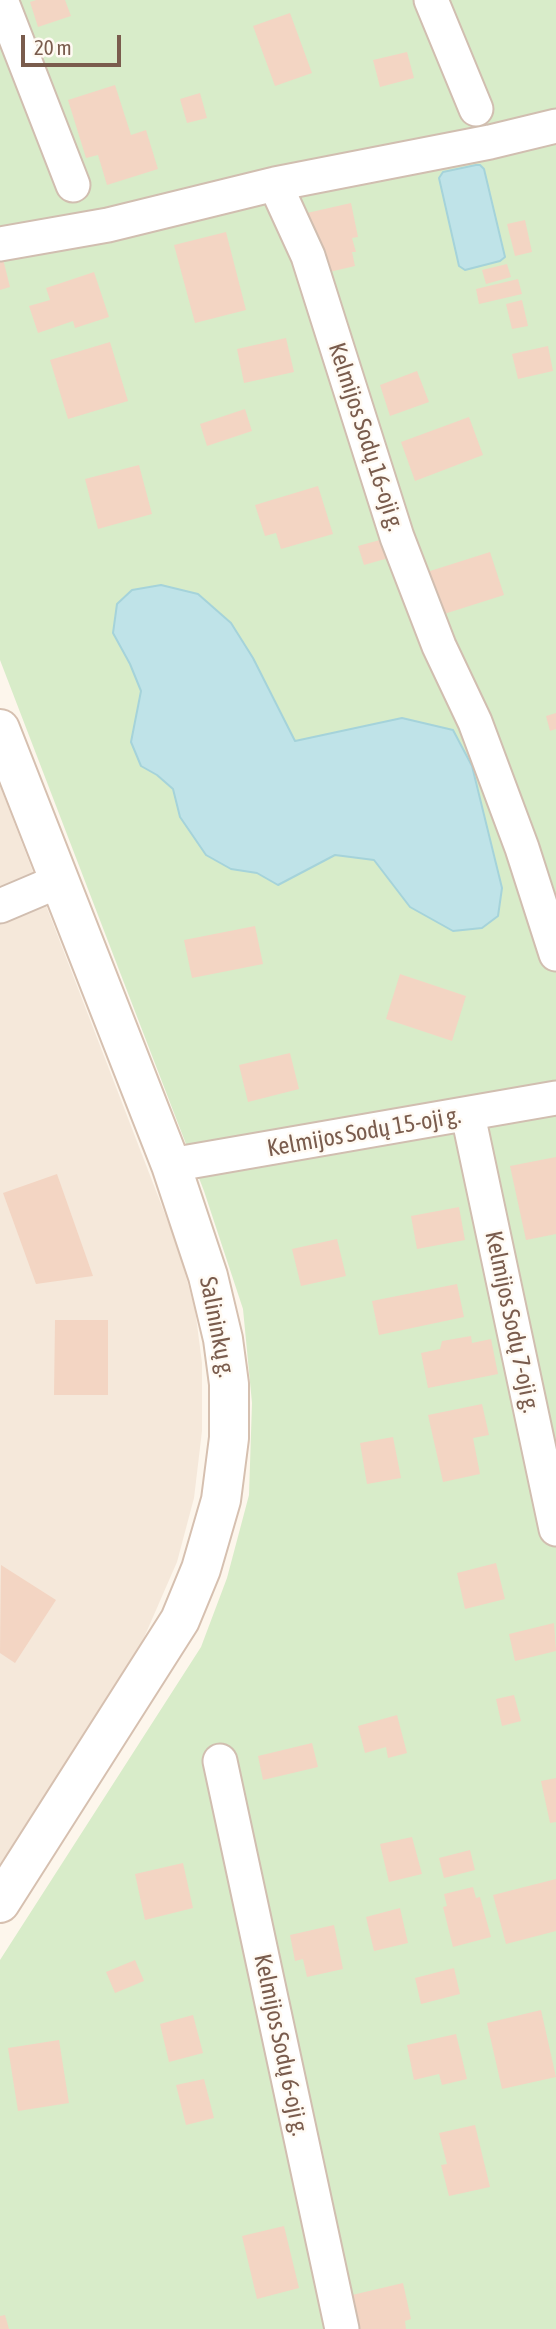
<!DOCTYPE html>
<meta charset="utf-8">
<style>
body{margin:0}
#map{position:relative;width:556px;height:2329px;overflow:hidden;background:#fdf6ec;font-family:"Asap Condensed",sans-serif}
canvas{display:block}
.scale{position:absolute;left:21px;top:35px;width:100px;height:32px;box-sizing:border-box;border:4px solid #7a5c4d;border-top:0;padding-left:9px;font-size:21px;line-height:24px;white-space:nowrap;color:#7a5c4d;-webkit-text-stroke:5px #fffaf3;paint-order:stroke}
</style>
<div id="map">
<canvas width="556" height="2329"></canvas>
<div class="scale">20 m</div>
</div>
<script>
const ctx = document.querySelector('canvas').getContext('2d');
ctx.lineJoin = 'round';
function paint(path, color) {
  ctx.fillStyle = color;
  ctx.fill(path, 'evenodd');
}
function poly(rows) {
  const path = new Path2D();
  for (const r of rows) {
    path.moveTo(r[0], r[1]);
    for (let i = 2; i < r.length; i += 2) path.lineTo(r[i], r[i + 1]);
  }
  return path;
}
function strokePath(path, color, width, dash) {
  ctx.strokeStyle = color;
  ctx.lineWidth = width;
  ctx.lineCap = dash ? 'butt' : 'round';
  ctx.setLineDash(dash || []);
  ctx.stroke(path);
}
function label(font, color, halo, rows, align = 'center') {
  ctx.font = font + ' "Asap Condensed",sans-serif';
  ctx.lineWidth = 5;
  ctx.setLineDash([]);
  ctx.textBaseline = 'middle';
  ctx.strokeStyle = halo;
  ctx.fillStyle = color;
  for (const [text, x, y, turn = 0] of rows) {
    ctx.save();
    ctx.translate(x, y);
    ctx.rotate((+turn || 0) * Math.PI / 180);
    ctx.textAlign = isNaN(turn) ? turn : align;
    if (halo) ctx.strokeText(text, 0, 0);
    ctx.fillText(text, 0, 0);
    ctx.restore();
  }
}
paint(poly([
 [0,786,178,1248,195,1309,202,1363,202,1431,194,1498,177,1562,139,1649,0,1864]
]), '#f5e8da');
paint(poly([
 [0,0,556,0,556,2329,0,2329,0,1960,201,1647,227,1578,249,1495,252,1403,243,1309,204,1191,0,660]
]), '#d8ecc9');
const water = poly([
 [476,165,480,165,484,169,505,257,500,261,465,270,459,266,439,178,443,172,476,165],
 [161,585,198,594,231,623,253,658,295,741,402,718,453,730,472,766,502,888,498,916,482,928,453,931,410,907,374,860,335,855,278,885,257,873,231,869,206,855,180,817,173,789,157,775,141,766,131,742,141,691,130,664,113,633,117,604,132,590,161,585]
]);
paint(water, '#bfe3e8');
strokePath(water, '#a5d3da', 2);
paint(poly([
 [36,0,65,0,71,16,38,27,30,2],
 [290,13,312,73,275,86,253,26],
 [407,52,414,78,380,87,373,60],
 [115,85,131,135,146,130,158,169,107,185,98,155,86,158,68,100],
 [200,93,207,118,187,123,180,99],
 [351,203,358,237,352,238,356,252,352,252,355,266,321,274,307,213],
 [525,220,532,252,515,256,507,224],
 [226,232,246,310,195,323,174,245],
 [3,259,10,287,0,290,0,260],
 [507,264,511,277,486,284,482,270],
 [94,272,109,317,75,328,73,321,38,333,29,306,50,300,46,288],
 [518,279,522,294,479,304,476,289],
 [522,300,528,326,512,329,506,304],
 [286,338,294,372,244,383,237,349],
 [110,342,128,401,68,419,50,360],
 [548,346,553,371,518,379,512,354],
 [417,371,429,402,390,416,380,385],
 [245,409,252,431,207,446,200,424],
 [469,417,483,455,415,481,401,442],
 [139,465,152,514,98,529,85,479],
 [318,486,333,534,281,549,276,533,265,536,255,505],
 [387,538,392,557,364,565,358,546],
 [490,552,504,595,441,615,427,572],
 [556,713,556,729,550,731,546,716],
 [255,926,263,964,192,978,184,940],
 [400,974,466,996,452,1041,386,1019],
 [290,1053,299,1089,248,1102,239,1065],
 [556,1157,556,1234,526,1240,510,1166],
 [57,1174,93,1276,36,1284,3,1193],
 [459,1207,465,1240,417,1249,411,1216],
 [337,1239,346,1276,301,1286,292,1249],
 [457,1284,464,1317,379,1335,372,1301],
 [55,1320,108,1320,108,1395,54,1395],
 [471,1336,472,1343,491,1339,498,1374,428,1388,421,1353,440,1349,442,1341],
 [482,1404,489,1435,473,1438,480,1474,443,1482,428,1415],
 [393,1437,401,1478,367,1484,360,1443],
 [496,1563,505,1599,465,1609,457,1573],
 [1,1565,56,1600,15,1663,0,1653],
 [554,1623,556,1651,515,1661,509,1634],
 [514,1695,521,1721,502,1726,496,1699],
 [397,1715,407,1753,388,1758,386,1747,365,1753,358,1726],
 [312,1743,318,1767,263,1780,258,1756],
 [556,1778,556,1822,550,1823,541,1781],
 [412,1837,422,1874,389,1882,380,1844],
 [470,1850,475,1870,444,1878,439,1858],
 [183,1863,193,1908,145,1920,135,1874],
 [556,1879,556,1931,506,1944,493,1895],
 [473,1887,476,1898,480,1897,491,1937,453,1947,443,1907,447,1906,444,1894],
 [400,1908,408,1943,374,1951,366,1917],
 [334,1925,343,1969,307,1977,303,1959,295,1961,290,1935],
 [135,1960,144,1981,115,1993,106,1972],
 [454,1968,460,1994,421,2004,415,1978],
 [541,2010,556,2077,502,2089,487,2023],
 [193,2015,203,2053,169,2062,160,2024],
 [456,2034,467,2079,442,2085,439,2074,414,2080,407,2045],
 [59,2040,69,2103,18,2111,8,2048],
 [204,2079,214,2118,186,2125,176,2085],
 [475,2125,490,2187,449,2196,441,2165,447,2164,439,2133],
 [284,2226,299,2288,257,2299,242,2236],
 [403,2283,411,2319,405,2321,406,2329,360,2329,352,2295],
 [5,2315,9,2329,0,2329,0,2316]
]), '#f3d5c3');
const street = poly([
 [1,0,73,185],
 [431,0,476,109],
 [275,184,490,142,556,126],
 [0,244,108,225,275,184,308,256,397,537,439,646,475,722,522,848,556,954],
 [0,906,59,881],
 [468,1115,556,1529],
 [171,1165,556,1098],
 [220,1761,342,2329]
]);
const secondary = poly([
 [0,729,171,1165,208,1276,223,1339,229,1384,229,1438,221,1500,201,1569,180,1620,0,1903]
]);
strokePath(street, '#d1beb0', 37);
strokePath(secondary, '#d6c0b0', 42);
strokePath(street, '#fff', 33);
strokePath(secondary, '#fff', 38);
label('24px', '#7a5c4d', '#fffaf3', [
 ["Kelmijos Sodų 16-oji g.",366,437,72],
 ["Kelmijos Sodų 15-oji g.",364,1132,-10],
 ["Kelmijos Sodų 7-oji g.",512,1322,78],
 ["Salininkų g.",217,1327,79],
 ["Kelmijos Sodų 6-oji g.",281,2045,78]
]);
</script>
